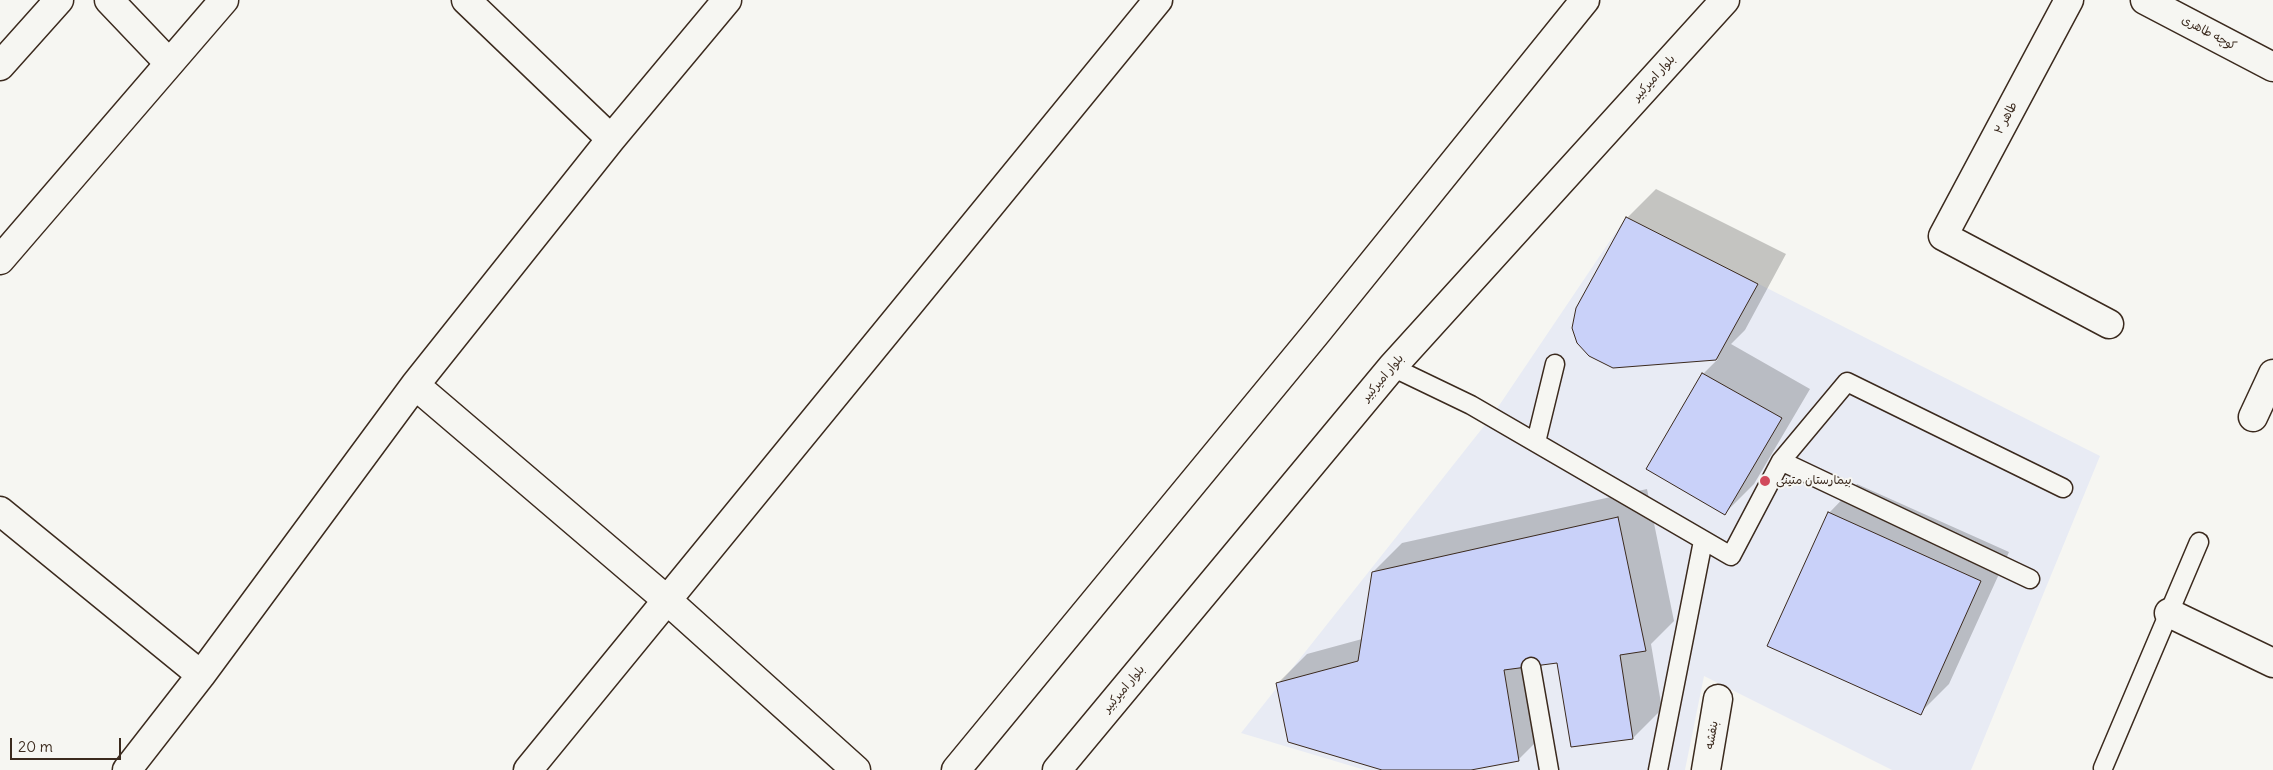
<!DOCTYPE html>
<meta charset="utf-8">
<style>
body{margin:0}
#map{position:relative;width:2273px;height:770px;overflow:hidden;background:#f6f6f2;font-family:Delius,sans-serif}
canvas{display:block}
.scale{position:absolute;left:10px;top:738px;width:111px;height:22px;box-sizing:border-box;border:2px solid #3b2a1e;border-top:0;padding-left:6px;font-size:15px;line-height:18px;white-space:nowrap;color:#3b2a1e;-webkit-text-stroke:4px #f6f6f2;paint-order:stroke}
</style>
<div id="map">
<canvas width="2273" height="770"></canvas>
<div class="scale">20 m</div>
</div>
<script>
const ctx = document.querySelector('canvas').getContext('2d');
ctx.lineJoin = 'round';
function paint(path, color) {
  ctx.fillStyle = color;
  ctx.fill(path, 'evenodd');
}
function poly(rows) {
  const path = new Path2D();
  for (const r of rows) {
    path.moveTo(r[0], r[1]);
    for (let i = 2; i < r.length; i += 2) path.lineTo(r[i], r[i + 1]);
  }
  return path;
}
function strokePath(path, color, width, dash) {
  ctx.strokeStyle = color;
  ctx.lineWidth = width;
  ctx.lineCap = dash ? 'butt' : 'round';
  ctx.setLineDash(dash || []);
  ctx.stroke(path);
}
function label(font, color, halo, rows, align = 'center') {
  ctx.font = font + ' Delius,"Playpen Sans Arabic",sans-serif';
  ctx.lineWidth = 4;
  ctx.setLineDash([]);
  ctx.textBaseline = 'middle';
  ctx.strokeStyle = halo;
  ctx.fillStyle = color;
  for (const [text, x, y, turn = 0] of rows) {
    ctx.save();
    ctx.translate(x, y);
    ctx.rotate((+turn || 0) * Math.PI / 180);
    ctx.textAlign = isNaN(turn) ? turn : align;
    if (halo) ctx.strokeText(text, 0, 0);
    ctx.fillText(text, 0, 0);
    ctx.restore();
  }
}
paint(poly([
 [1626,217,2100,456,1971,770,1892,770,1704,676,1685,770,1365,770,1241,733,1492,416]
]), '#e8ebf4');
paint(poly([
 [1656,189,1786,254,1745,330,1731,344,1810,389,1754,484,1725,513,1648,469,1703,374,1718,359,1613,366,1627,218],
 [1857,484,2009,552,1949,684,1920,713,1829,513],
 [1647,489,1674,621,1651,644,1662,709,1633,738,1559,662,1536,665,1547,731,1518,760,1464,770,1387,770,1278,683,1307,654,1362,639,1373,572,1402,543]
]), '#0003');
const building = poly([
 [1626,217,1758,284,1716,360,1613,368,1589,356,1577,343,1572,328,1576,308,1626,217],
 [1702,373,1782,418,1725,515,1646,469,1702,373],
 [1828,512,1981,581,1921,715,1767,646,1828,512],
 [1618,517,1646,651,1620,655,1633,739,1571,747,1557,663,1504,670,1519,761,1471,770,1382,770,1288,742,1276,683,1358,661,1372,572,1618,517]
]);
paint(building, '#c9d1f9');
strokePath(building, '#3b2a1e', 1);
const service = poly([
 [1392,367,1471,405,1731,556,1781,461,1847,382,2063,488],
 [1536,442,1555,364],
 [1781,461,2030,579],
 [1531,667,1549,770],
 [2103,768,2199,542],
 [1658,770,1703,541]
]);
const minor = poly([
 [109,0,169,63],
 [466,0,611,139],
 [2069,0,1943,236,2109,324],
 [2145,0,2273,67],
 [0,66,59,0],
 [415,385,668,601,856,770],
 [2253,417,2273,374],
 [0,511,201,675],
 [2169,613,2273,663],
 [127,770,201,675,415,385,611,139,727,0],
 [528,770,1158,0],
 [1706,770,1718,699]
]);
const tertiary = poly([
 [0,260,224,0]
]);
const secondary = poly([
 [956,770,1317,332,1585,0],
 [1057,770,1392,367,1725,0]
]);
strokePath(service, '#3b2a1e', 21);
strokePath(minor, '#3b2a1e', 31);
strokePath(tertiary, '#3b2a1e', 31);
strokePath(secondary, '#3b2a1e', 31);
strokePath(service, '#f6f6f2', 18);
strokePath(minor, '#f6f6f2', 28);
strokePath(tertiary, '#f6f6f2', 28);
strokePath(secondary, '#f6f6f2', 28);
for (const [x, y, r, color] of [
 [1765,481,6,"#d1495b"]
]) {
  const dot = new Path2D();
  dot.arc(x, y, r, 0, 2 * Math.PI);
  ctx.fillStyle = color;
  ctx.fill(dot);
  strokePath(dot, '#f6f6f2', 2);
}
label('12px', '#3b2a1e', '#f6f6f2', [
 ["کوچه طاهری",2209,33,28],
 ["بلوار امیرکبیر",1654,78,-48],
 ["طاهر ۲",2006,118,-62],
 ["بلوار امیرکبیر",1383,378,-50],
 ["بلوار امیرکبیر",1124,689,-50],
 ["بنفشه",1712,735,-80]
]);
label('12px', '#3b2a1e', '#f6f6f2', [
 ["بیمارستان متینی",1776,481]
], 'left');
</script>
